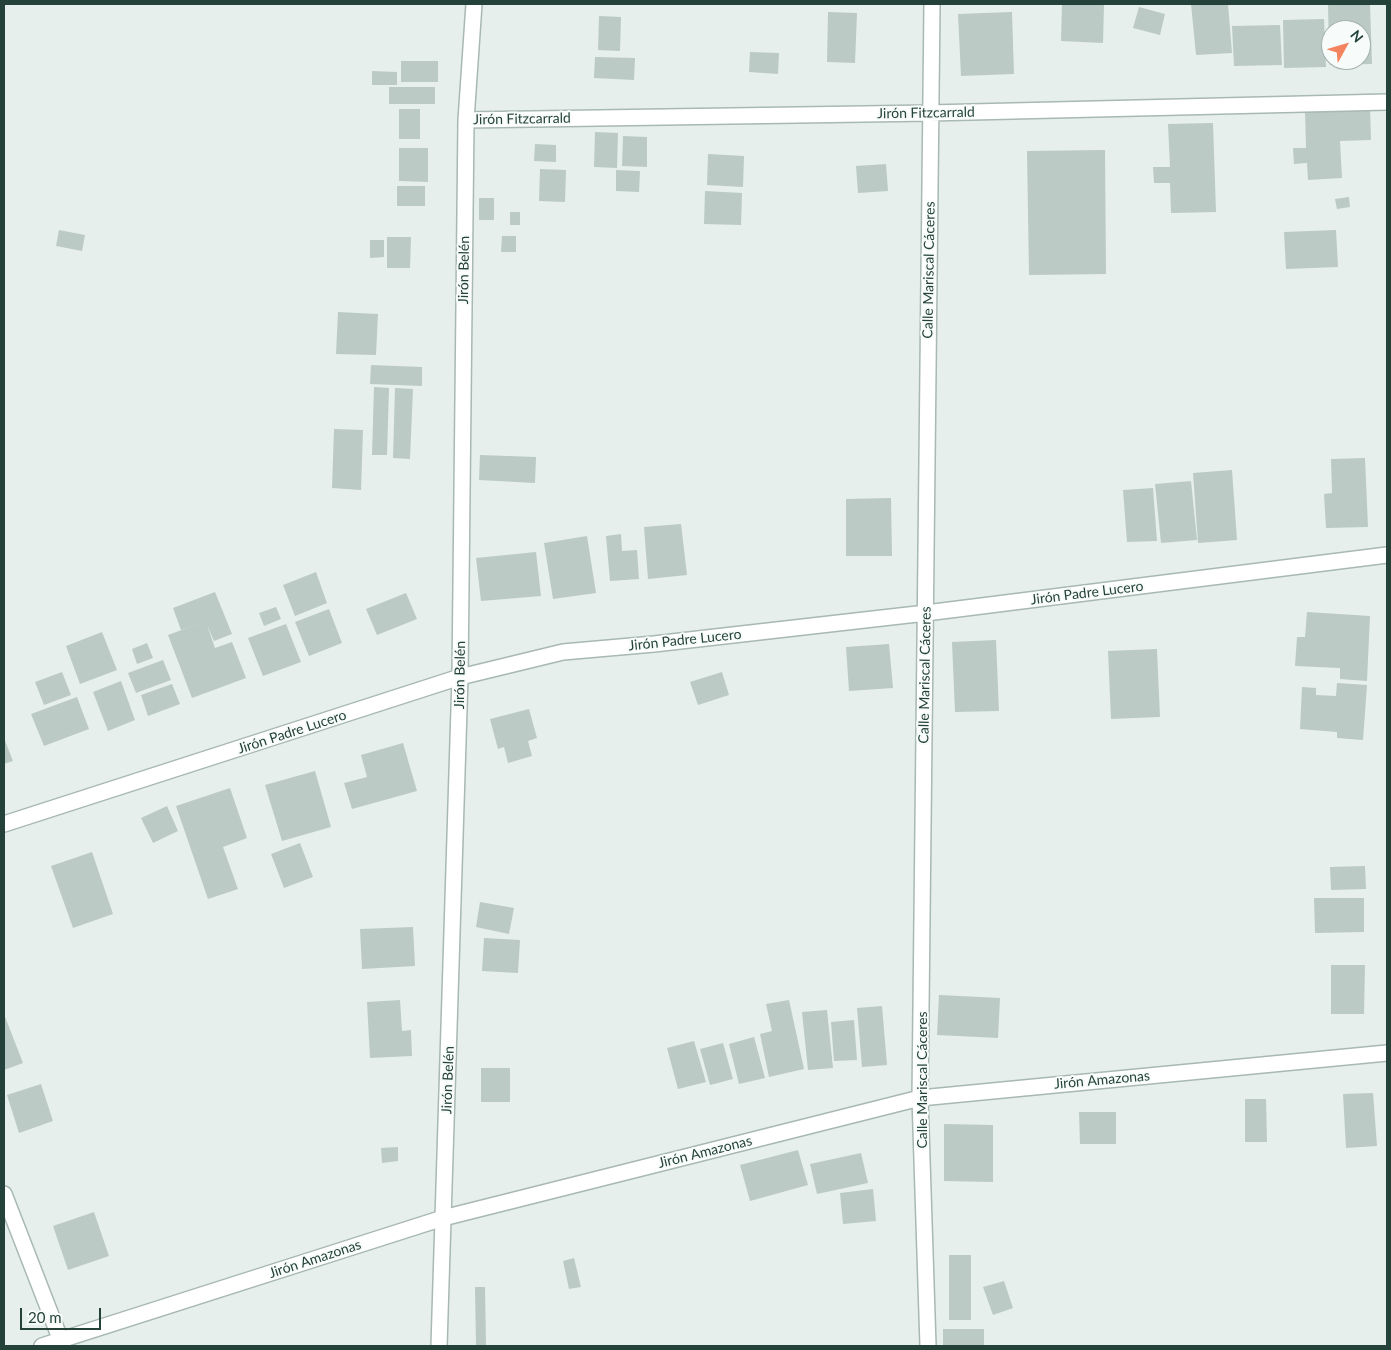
<!DOCTYPE html>
<meta charset="utf-8">
<style>
body{margin:0}
#map{position:relative;width:1391px;height:1350px;overflow:hidden;background:#e6efeb;font-family:Lato,sans-serif}
canvas{display:block}
.frame{position:absolute;inset:0;border:5px solid #24423a;pointer-events:none}
.north{position:absolute;left:1321px;top:20px;width:50px;height:50px;box-sizing:border-box;background:#f7fbf9;border:1px solid #a3b1ad;border-radius:50%;rotate:51deg;font-size:14px;font-weight:700;line-height:20px;text-align:center;color:#24423a}
.north::after{content:'';display:block;margin:auto;width:18px;height:22px;background:#f4845f;clip-path:polygon(50% 0,100% 100%,50% 72%,0 100%)}
.scale{position:absolute;left:20px;top:1308px;width:81px;height:22px;box-sizing:border-box;border:2px solid #24423a;border-top:0;padding-left:6px;font-size:15px;line-height:18px;white-space:nowrap;color:#24423a;-webkit-text-stroke:4px #f7fbf9;paint-order:stroke}
</style>
<div id="map">
<canvas width="1391" height="1350"></canvas>
<div class="frame"></div>
<div class="north">N</div>
<div class="scale">20 m</div>
</div>
<script>
const ctx = document.querySelector('canvas').getContext('2d');
ctx.lineJoin = 'round';
function paint(path, color) {
  ctx.fillStyle = color;
  ctx.fill(path, 'evenodd');
}
function poly(rows) {
  const path = new Path2D();
  for (const r of rows) {
    path.moveTo(r[0], r[1]);
    for (let i = 2; i < r.length; i += 2) path.lineTo(r[i], r[i + 1]);
  }
  return path;
}
function strokePath(path, color, width, dash) {
  ctx.strokeStyle = color;
  ctx.lineWidth = width;
  ctx.lineCap = dash ? 'butt' : 'round';
  ctx.setLineDash(dash || []);
  ctx.stroke(path);
}
function label(font, color, halo, rows, align = 'center') {
  ctx.font = font + ' Lato,sans-serif';
  ctx.lineWidth = 4;
  ctx.setLineDash([]);
  ctx.textBaseline = 'middle';
  ctx.strokeStyle = halo;
  ctx.fillStyle = color;
  for (const [text, x, y, turn = 0] of rows) {
    ctx.save();
    ctx.translate(x, y);
    ctx.rotate((+turn || 0) * Math.PI / 180);
    ctx.textAlign = isNaN(turn) ? turn : align;
    if (halo) ctx.strokeText(text, 0, 0);
    ctx.fillText(text, 0, 0);
    ctx.restore();
  }
}
paint(poly([
 [1062,4,1104,4,1103,43,1061,41],
 [1191,4,1228,4,1232,53,1196,55],
 [1328,4,1370,4,1372,64,1330,65,1330,60,1361,60,1361,30,1331,30,1331,50,1329,50],
 [1139,7,1165,14,1160,35,1133,28],
 [828,12,857,13,855,63,827,62],
 [1012,12,1014,74,961,76,958,14],
 [599,16,621,17,620,51,598,50],
 [1324,19,1326,67,1284,68,1283,20],
 [1280,25,1282,65,1234,66,1232,26],
 [750,52,779,53,778,74,749,72],
 [595,57,635,58,634,80,594,78],
 [401,61,438,61,438,82,401,82],
 [372,71,397,72,397,85,372,85],
 [389,87,435,87,435,104,389,104],
 [1370,107,1371,140,1340,141,1342,178,1308,180,1307,163,1294,164,1293,148,1306,148,1305,110],
 [399,109,420,109,420,139,399,139],
 [1213,123,1216,212,1171,213,1170,183,1154,183,1153,167,1170,167,1168,124],
 [595,132,618,133,617,168,594,167],
 [623,136,647,137,647,167,622,166],
 [535,144,556,145,556,162,534,161],
 [399,148,428,148,428,182,399,181],
 [1105,150,1106,274,1029,275,1027,151],
 [708,154,744,156,743,187,707,185],
 [886,164,888,191,858,193,856,166],
 [540,169,566,170,565,202,539,201],
 [616,170,640,171,639,192,616,191],
 [397,186,425,186,425,206,397,206],
 [705,191,742,193,741,225,704,224],
 [1349,197,1350,207,1337,209,1335,199],
 [479,198,494,198,494,220,479,220],
 [510,212,520,212,520,225,510,225],
 [59,230,85,235,82,251,56,246],
 [1336,230,1338,267,1286,269,1284,232],
 [502,236,516,236,516,252,501,252],
 [387,237,411,237,410,268,387,268],
 [370,240,384,240,384,257,370,258],
 [338,312,378,314,376,355,336,354],
 [371,365,422,367,422,386,370,384],
 [374,387,389,388,387,455,372,455],
 [395,388,413,389,410,459,393,458],
 [334,429,363,430,361,490,332,488],
 [480,455,536,457,535,483,479,480],
 [1365,458,1368,527,1326,528,1324,494,1332,493,1331,459],
 [1232,470,1237,540,1198,543,1193,473],
 [1191,481,1197,540,1161,543,1155,484],
 [1153,488,1157,541,1127,542,1123,490],
 [891,498,892,556,846,556,846,499],
 [681,524,687,575,648,579,644,527],
 [621,534,622,551,637,550,639,579,610,581,606,536],
 [587,536,596,593,553,599,544,543],
 [536,552,541,596,481,601,476,558],
 [316,572,327,603,295,616,283,585],
 [215,592,232,634,214,641,207,625,215,648,232,642,246,678,192,698,168,635,206,621,181,630,173,608],
 [406,593,417,619,377,635,366,609],
 [276,607,281,619,264,626,259,613],
 [329,609,342,643,309,656,295,622],
 [1307,612,1370,616,1367,681,1340,679,1340,668,1295,666,1297,637,1305,637],
 [286,624,301,662,263,676,248,638],
 [102,632,117,670,80,684,66,646],
 [996,640,999,711,955,712,952,642],
 [147,643,153,658,137,664,132,649],
 [889,644,893,688,849,691,846,647],
 [1157,649,1160,717,1111,719,1108,651],
 [163,660,171,680,136,693,128,673],
 [62,672,71,695,44,705,35,682],
 [722,672,729,695,698,705,690,682],
 [121,681,135,720,108,731,93,692],
 [1337,683,1367,685,1363,740,1337,738,1337,732,1300,729,1302,687,1316,688,1316,695,1336,696],
 [172,684,180,704,148,716,141,695],
 [77,697,89,729,44,746,31,714],
 [529,709,537,738,528,741,532,756,508,763,504,747,498,749,490,719],
 [4,738,13,761,4,764],
 [403,743,417,791,352,809,344,783,367,777,361,755],
 [315,771,331,827,282,841,265,785],
 [230,788,247,838,223,847,238,889,208,899,176,806],
 [167,806,178,831,153,843,141,818],
 [300,843,313,877,284,888,271,854],
 [92,852,113,914,73,928,51,866],
 [1365,866,1366,889,1331,890,1330,867],
 [1314,898,1364,898,1364,932,1315,933],
 [480,902,514,908,509,934,476,927],
 [413,927,415,966,362,969,360,929],
 [484,938,520,940,518,973,482,971],
 [1331,965,1365,965,1364,1014,1331,1014],
 [939,995,1000,998,998,1038,937,1035],
 [400,1000,402,1031,411,1030,412,1056,370,1058,367,1002],
 [789,1000,804,1069,769,1077,760,1034,772,1031,766,1004],
 [882,1006,887,1065,862,1067,857,1008],
 [827,1010,833,1068,808,1070,802,1012],
 [4,1014,23,1063,4,1070],
 [854,1020,857,1060,834,1061,831,1022],
 [754,1037,765,1078,739,1084,729,1044],
 [694,1041,706,1082,678,1089,667,1048],
 [723,1043,733,1079,710,1085,700,1049],
 [481,1068,510,1068,510,1102,481,1102],
 [41,1084,53,1121,19,1133,7,1095],
 [1373,1093,1377,1146,1346,1148,1343,1094],
 [1245,1099,1266,1099,1267,1142,1245,1142],
 [1079,1112,1116,1112,1116,1144,1080,1144],
 [944,1124,993,1125,993,1182,944,1181],
 [398,1147,398,1161,382,1163,381,1148],
 [798,1150,808,1185,750,1201,740,1165],
 [861,1153,868,1183,817,1194,810,1164],
 [873,1189,876,1221,843,1224,840,1193],
 [94,1212,109,1256,68,1270,53,1226],
 [949,1255,971,1255,971,1320,949,1320],
 [574,1258,581,1287,569,1289,563,1261],
 [1004,1281,1013,1308,993,1315,983,1287],
 [475,1287,485,1287,486,1346,476,1346],
 [943,1329,984,1329,984,1346,943,1346]
]), '#bbcac4');
const minor = poly([
 [466,120,930,113,1387,102],
 [4,824,460,677,563,652,654,644,926,613,1387,555],
 [4,1194,63,1346],
 [439,1346,460,677,466,120,474,4],
 [928,1346,920,1098,932,4]
]);
const tertiary = poly([
 [42,1346,443,1218,920,1098,1387,1053]
]);
strokePath(minor, '#a8b8b2', 18);
strokePath(tertiary, '#a8b8b2', 18);
strokePath(minor, '#fff', 15);
strokePath(tertiary, '#fff', 15);
label('14px', '#24423a', '#f7fbf9', [
 ["Jirón Fitzcarrald",926,113,-1],
 ["Jirón Fitzcarrald",522,119,-1],
 ["Jirón Belén",464,270,-89],
 ["Calle Mariscal Cáceres",929,270,-89],
 ["Jirón Padre Lucero",1087,593,-7],
 ["Jirón Padre Lucero",685,640,-6],
 ["Jirón Belén",460,675,-89],
 ["Calle Mariscal Cáceres",925,675,-89],
 ["Jirón Padre Lucero",292,732,-18],
 ["Jirón Belén",448,1080,-88],
 ["Calle Mariscal Cáceres",922,1080,-90],
 ["Jirón Amazonas",1102,1080,-5],
 ["Jirón Amazonas",705,1152,-14],
 ["Jirón Amazonas",315,1259,-18]
]);
</script>
